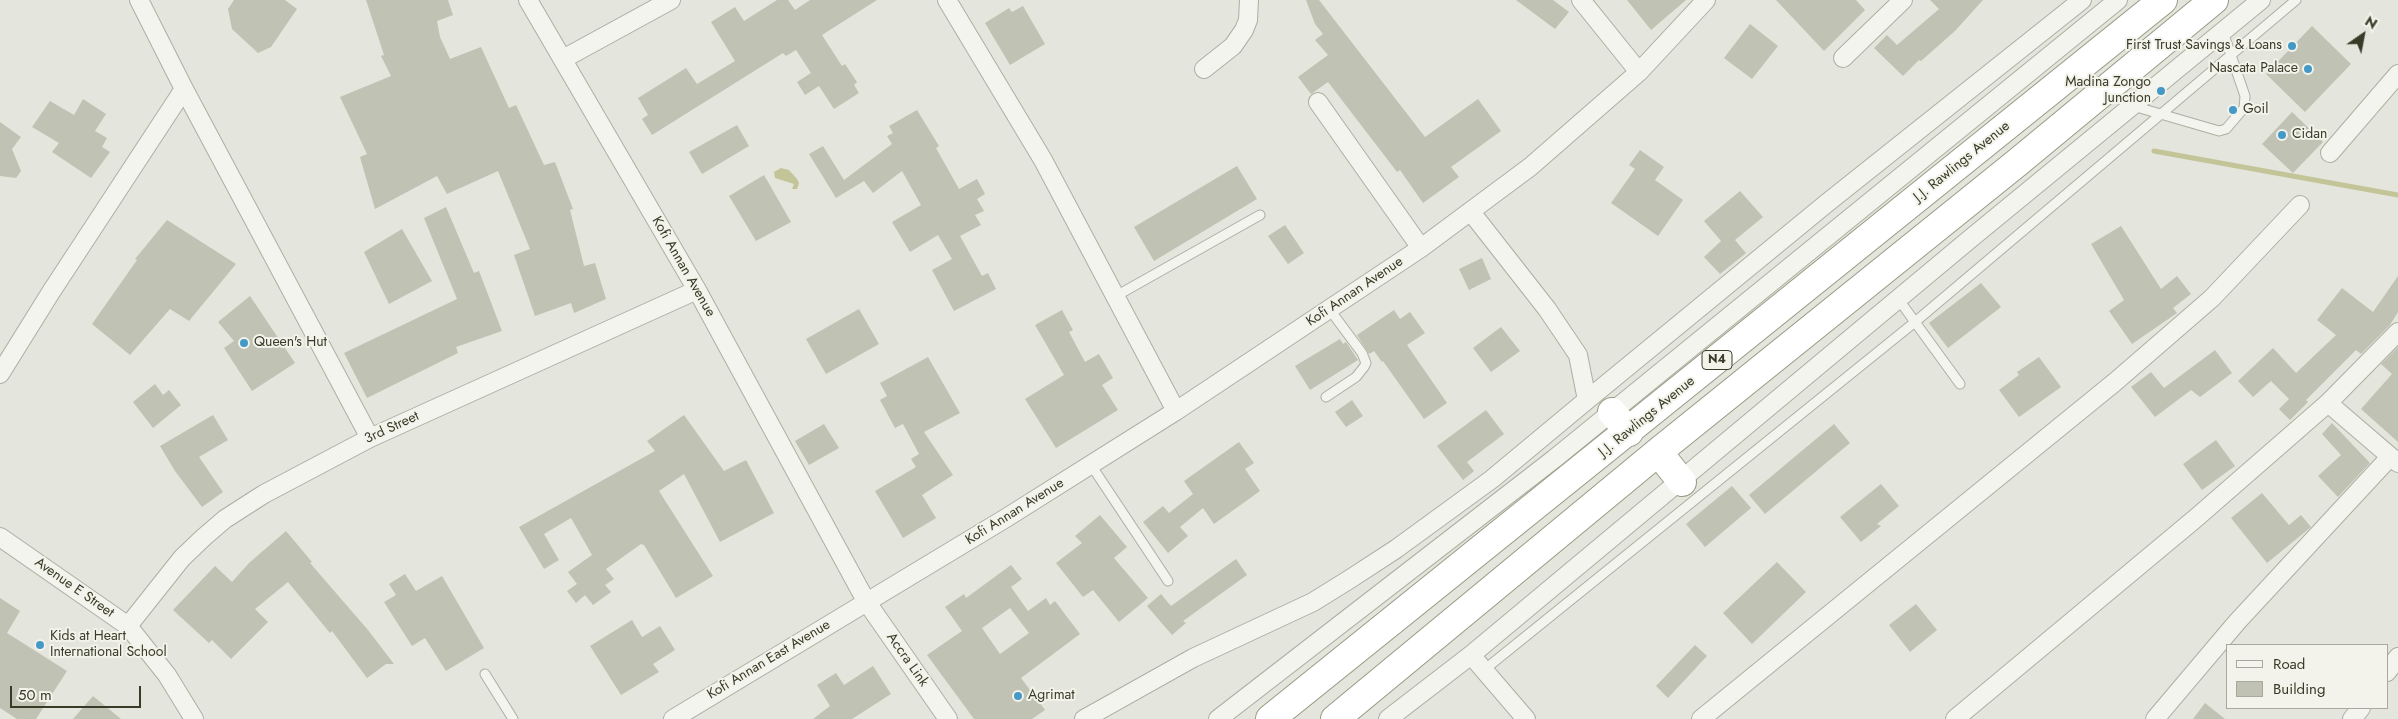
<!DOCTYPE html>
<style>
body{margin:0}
#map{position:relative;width:2398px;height:719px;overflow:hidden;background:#e4e5dc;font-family:Jost,sans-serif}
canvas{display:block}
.legend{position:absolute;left:2226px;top:644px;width:162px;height:65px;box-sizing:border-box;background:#f3f3eb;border:1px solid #a8a99d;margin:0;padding:6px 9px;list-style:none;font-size:15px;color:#383b27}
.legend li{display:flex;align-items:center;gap:10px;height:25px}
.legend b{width:25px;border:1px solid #a8a99d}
.north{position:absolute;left:2338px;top:10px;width:50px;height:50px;-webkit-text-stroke:4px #f3f3eb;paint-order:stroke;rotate:33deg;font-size:14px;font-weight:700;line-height:20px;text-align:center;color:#383b27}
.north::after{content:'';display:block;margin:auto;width:18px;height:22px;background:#383b27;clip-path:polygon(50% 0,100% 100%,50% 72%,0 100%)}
.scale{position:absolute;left:10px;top:686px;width:131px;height:22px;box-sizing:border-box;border:2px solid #383b27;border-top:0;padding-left:6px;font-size:15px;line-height:18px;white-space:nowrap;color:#383b27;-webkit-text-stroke:4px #f3f3eb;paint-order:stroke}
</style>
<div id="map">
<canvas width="2398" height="719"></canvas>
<ul class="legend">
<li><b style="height:6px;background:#f3f4ee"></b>Road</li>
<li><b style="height:14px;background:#c0c2b4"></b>Building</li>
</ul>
<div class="north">N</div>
<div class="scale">50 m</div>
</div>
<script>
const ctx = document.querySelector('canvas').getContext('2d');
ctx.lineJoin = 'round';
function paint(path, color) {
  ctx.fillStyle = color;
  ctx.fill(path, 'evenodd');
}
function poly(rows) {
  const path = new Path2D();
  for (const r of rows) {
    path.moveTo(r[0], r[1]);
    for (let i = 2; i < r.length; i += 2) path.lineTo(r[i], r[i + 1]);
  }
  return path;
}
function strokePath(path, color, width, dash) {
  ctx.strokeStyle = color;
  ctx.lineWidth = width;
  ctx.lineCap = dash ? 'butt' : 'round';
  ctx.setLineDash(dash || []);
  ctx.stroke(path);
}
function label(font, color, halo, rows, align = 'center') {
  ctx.font = font + ' Jost,sans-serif';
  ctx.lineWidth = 4;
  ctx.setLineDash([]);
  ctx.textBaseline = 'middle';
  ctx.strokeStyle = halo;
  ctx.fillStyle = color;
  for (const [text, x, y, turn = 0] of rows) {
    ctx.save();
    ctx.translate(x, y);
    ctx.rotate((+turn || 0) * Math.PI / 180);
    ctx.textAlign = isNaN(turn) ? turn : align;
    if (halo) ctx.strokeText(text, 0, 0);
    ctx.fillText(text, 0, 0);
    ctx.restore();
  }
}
paint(poly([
 [781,168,789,170,797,179,799,183,797,189,792,189,794,184,775,178,774,172]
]), '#c3c498');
strokePath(poly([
 [2154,151,2398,195]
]), '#c3c498', 5);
paint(poly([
 [234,0,285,0,297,9,271,47,258,53,232,29,228,9],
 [366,0,448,0,453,15,437,21,440,37,450,59,481,47,509,108,516,105,544,165,555,162,573,209,570,210,584,266,595,263,606,299,574,313,571,303,535,316,514,255,530,249,498,171,447,194,437,176,375,209,360,157,367,154,340,97,391,76,381,56,384,55],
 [777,0,788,0,795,10,810,0,877,0,822,35,842,66,845,64,857,82,854,85,859,93,834,109,819,86,805,95,797,82,811,73,796,50,786,56,783,53,652,135,642,119,648,115,638,98,686,68,697,84,735,61,711,22,735,7,744,21],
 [1306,0,1319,0,1425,137,1478,99,1501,131,1451,167,1459,177,1423,203,1400,170,1397,172,1328,82,1311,94,1298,77,1328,55,1315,40,1323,34,1315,24],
 [1516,0,1553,0,1569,12,1555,29],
 [1627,0,1686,0,1651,30],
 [1776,0,1856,0,1865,10,1824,51],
 [1930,0,1983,0,1955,31,1921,61,1919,60,1903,76,1874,48,1887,35,1897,45,1939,9],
 [1023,6,1045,44,1010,65,985,23,1009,8,1012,12],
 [1750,24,1778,46,1752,79,1724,58],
 [2312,26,2351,64,2305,112,2266,74],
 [83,99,106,114,95,131,107,138,102,147,110,152,91,178,52,152,59,143,32,127,50,101,74,115],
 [917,110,939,146,936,148,959,189,977,179,985,194,977,199,984,211,975,215,981,225,960,236,982,276,988,273,996,289,954,311,932,270,952,259,938,235,910,252,892,222,921,205,902,171,873,193,864,181,836,198,809,154,823,146,844,180,892,144,887,136,893,133,889,126],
 [2292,112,2323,142,2293,173,2262,144],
 [0,122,21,137,12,149,21,171,16,178,0,176],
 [737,125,749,146,702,174,689,152],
 [1640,150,1664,167,1655,180,1683,200,1658,236,1611,203,1635,169,1629,165],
 [1237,166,1257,199,1154,261,1134,227],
 [764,175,791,222,756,241,729,196],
 [1740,191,1763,217,1735,240,1746,253,1720,274,1704,257,1721,241,1704,221],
 [446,207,474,273,479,271,502,331,456,347,458,353,367,398,344,353,457,299,424,218],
 [167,220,236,264,189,321,170,309,130,355,92,324,137,260,135,259],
 [1285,225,1304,253,1288,264,1268,236],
 [2121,226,2161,289,2177,276,2191,294,2173,308,2177,313,2132,344,2109,311,2124,300,2091,244],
 [402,229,432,281,389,304,364,252],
 [1482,258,1491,279,1469,290,1459,269],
 [2398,276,2398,312,2390,325,2361,354,2356,350,2306,400,2308,402,2290,420,2279,409,2289,399,2271,381,2253,397,2238,381,2273,348,2296,373,2336,335,2317,320,2342,288,2373,312],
 [1981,283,2001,307,1948,348,1929,323],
 [250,296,295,363,252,391,224,348,234,341,218,322],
 [859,309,879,344,826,374,806,339],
 [1062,310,1073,330,1069,332,1085,362,1099,354,1113,378,1102,385,1118,410,1056,448,1025,399,1064,375,1035,325],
 [1394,310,1400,319,1410,312,1425,333,1407,345,1447,403,1424,419,1383,361,1382,362,1374,351,1369,354,1357,335],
 [1501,327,1520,351,1491,372,1473,348],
 [1340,339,1343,344,1346,342,1358,360,1310,390,1295,366],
 [2398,347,2398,442,2361,409,2392,374,2381,364],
 [2215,350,2232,373,2200,397,2191,390,2155,417,2131,387,2151,372,2164,388],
 [928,357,960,413,924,432,953,475,922,495,936,518,903,538,875,491,916,467,911,459,919,454,903,424,895,428,880,400,887,396,880,383],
 [2039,357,2061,387,2019,417,1999,390,2019,375,2017,372],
 [155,384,163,395,169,390,181,405,153,428,133,402],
 [1352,400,1363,416,1346,427,1335,412],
 [1486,410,1504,434,1467,462,1474,471,1463,480,1437,446],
 [213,415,228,440,199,457,223,492,202,507,175,471,160,446],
 [684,415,724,471,746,460,774,513,720,542,684,474,659,491,713,576,676,598,644,545,641,544,606,569,614,579,605,585,611,592,593,605,585,595,576,603,567,591,577,584,568,572,592,555,571,518,544,534,559,560,544,569,519,527,655,451,647,441],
 [2332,423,2370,463,2338,497,2318,476,2341,455,2322,434],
 [824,424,839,448,809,465,795,441],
 [1834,424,1850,443,1765,514,1749,495],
 [2216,440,2235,466,2202,490,2183,464],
 [1239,442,1254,463,1245,469,1260,491,1214,524,1203,508,1180,527,1188,536,1168,553,1143,522,1163,506,1169,513,1193,494,1184,481],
 [1881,484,1899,506,1877,524,1881,526,1861,542,1840,517],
 [1732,486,1751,508,1705,547,1686,524],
 [2262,493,2289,525,2301,515,2311,527,2267,563,2231,518],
 [1100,515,1127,547,1114,558,1148,598,1119,622,1093,590,1083,597,1056,563,1082,543,1075,536],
 [286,531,312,562,310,563,368,630,394,664,386,664,367,678,332,631,330,633,288,582,255,609,268,622,231,659,212,640,209,643,173,610,215,566,232,582,249,563],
 [1236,559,1247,575,1183,621,1186,623,1172,635,1147,606,1161,594,1171,606],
 [1777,562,1806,592,1752,644,1723,613],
 [1011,565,1022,579,1011,587,1028,611,1046,598,1050,605,1055,601,1080,634,1021,678,1045,710,1032,719,974,719,927,655,962,631,945,607,964,594,966,598],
 [1010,608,1029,633,1000,654,982,628],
 [405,574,416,591,442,576,484,648,446,671,425,638,412,646,384,602,396,595,389,584],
 [0,598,20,611,7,633,67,671,36,719,17,719,0,708],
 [1916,604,1937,630,1910,652,1889,625],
 [632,620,642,637,660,626,675,650,653,664,659,672,621,695,590,646],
 [1695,645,1707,656,1668,698,1656,686],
 [873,666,891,694,852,719,813,719,830,706,817,685,836,673,844,685],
 [93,696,121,719,73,719],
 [2205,703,2225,719,2193,719]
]), '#c0c2b4');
const service = poly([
 [2133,106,2219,131,2226,129,2244,108,2245,96,2223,32],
 [1116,296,1260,215],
 [1899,300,1960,384],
 [1326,397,1356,377,1364,367,1366,363,1362,353,1330,310],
 [1091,465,1168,581],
 [1484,670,1915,322,2296,0],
 [485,674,513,719]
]);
const minor = poly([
 [139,0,184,89,370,438],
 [528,0,697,290,866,601,948,719],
 [947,0,1043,160,1176,411],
 [1581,0,1639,72],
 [1843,58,1903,0],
 [563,59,671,0],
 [1204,69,1233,46,1244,30,1248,20,1249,0],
 [1318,102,1421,248],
 [2330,153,2398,74],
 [0,374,51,292,184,89],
 [1587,400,1827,203,2082,0],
 [2328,403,2398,463],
 [0,537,128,626,167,675,194,719],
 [128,626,182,558,204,537,225,519,264,494,370,438,697,290],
 [1471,655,1526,719],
 [2387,672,2398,657],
 [673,719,1006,518,1176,411,1421,248,1530,167,1639,72,1706,0],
 [1084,719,1193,658,1313,602,1350,579,1396,549,1492,479,1587,400,1578,355,1547,309,1471,212],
 [1218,719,1554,459,2118,0],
 [1388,719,1471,655,1970,239,2261,0],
 [1701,719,2115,382,2212,298,2300,205],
 [1955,719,2196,518,2328,403,2398,332],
 [2155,719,2237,622,2390,457],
 [2352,719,2361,708]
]);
const trunk = poly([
 [1612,412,1629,432],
 [1658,452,1682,482],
 [1270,719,2163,0],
 [1335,719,1658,452,2018,162,2214,0]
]);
strokePath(service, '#adafa2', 11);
strokePath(minor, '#adafa2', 20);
strokePath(trunk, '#999b84', 30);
strokePath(service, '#f3f4ee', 9);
strokePath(minor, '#f3f4ee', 18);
strokePath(trunk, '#fff', 28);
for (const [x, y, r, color] of [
 [2292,46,5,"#4599c6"],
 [2308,69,5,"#4599c6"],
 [2161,91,5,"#4599c6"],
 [2233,110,5,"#4599c6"],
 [2282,135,5,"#4599c6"],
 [244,343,5,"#4599c6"],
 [40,645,5,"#4599c6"],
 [1018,696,5,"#4599c6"]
]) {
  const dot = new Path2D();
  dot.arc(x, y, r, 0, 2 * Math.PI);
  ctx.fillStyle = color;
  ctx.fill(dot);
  strokePath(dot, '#f3f3eb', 2);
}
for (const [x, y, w] of [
 [1717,360,30]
]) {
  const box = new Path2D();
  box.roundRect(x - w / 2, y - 9.5, w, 19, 4);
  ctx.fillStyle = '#f3f3eb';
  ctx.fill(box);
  strokePath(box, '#383b27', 1);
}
label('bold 12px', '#383b27', null, [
 ["N4",1717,360]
]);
label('14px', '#383b27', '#f3f3eb', [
 ["First Trust Savings & Loans",2282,46,"right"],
 ["Nascata Palace",2298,69,"right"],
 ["Madina Zongo",2151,83,"right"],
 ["Junction",2151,99,"right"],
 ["Goil",2243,110],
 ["Cidan",2292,135],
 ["Queen's Hut",254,343],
 ["Kids at Heart",50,637],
 ["International School",50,653],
 ["Agrimat",1028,696]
], 'left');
label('14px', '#383b27', '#f3f3eb', [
 ["J.J. Rawlings Avenue",1962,162,-39],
 ["Kofi Annan Avenue",683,267,60],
 ["Kofi Annan Avenue",1355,292,-34],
 ["J.J. Rawlings Avenue",1647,417,-39],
 ["3rd Street",392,428,-25],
 ["Kofi Annan Avenue",1015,512,-32],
 ["Avenue E Street",74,588,35],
 ["Kofi Annan East Avenue",769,660,-31],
 ["Accra Link",907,660,55]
]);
</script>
